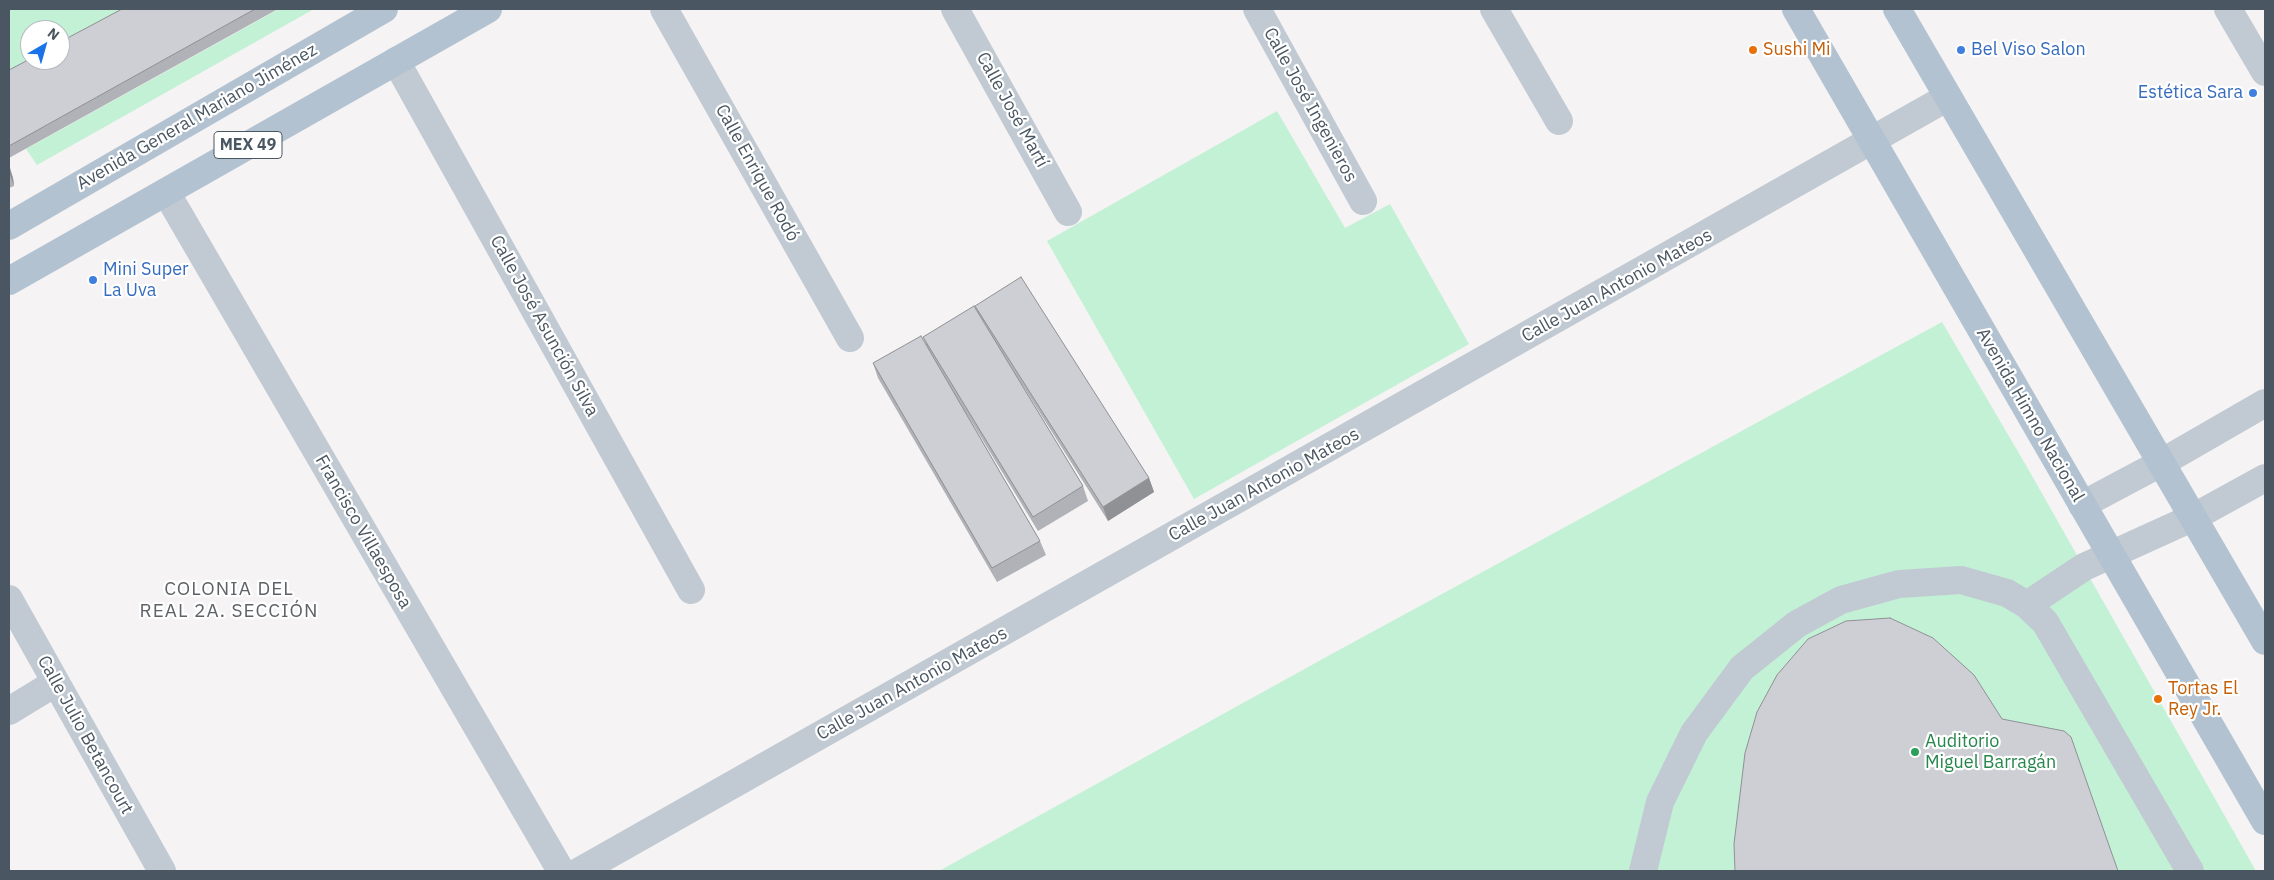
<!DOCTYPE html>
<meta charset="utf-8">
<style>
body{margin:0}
#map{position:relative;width:2274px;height:880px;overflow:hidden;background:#f5f3f3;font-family:"IBM Plex Sans",sans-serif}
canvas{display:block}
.frame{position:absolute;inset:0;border:10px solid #4a5661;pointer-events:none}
.north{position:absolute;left:20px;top:20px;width:50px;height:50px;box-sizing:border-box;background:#fff;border:1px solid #b7bbc0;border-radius:50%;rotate:38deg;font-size:14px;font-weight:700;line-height:20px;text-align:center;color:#4a5661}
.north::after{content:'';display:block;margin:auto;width:18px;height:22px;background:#1a73e8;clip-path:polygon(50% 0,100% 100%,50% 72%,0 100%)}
</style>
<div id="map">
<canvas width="2274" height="880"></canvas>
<div class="frame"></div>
<div class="north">N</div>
</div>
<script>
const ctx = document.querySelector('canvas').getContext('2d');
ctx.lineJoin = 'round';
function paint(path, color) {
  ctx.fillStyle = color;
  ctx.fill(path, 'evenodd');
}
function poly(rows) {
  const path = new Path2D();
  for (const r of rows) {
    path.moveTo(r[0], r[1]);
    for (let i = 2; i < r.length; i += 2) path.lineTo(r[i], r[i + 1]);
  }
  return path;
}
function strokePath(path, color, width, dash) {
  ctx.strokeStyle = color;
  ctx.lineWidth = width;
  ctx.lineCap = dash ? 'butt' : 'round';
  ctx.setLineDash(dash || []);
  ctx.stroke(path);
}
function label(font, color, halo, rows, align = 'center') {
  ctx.font = font + ' "IBM Plex Sans",sans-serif';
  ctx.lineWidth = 4.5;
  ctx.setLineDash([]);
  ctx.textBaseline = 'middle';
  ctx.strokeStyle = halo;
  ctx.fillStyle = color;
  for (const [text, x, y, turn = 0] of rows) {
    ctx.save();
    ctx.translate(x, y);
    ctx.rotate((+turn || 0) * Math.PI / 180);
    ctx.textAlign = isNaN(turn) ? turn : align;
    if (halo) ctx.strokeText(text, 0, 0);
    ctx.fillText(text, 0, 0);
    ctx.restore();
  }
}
paint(poly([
 [9,9,144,9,60,54,60,30,30,30,30,60,9,83],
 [279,9,314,9,37,165,26,149],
 [1277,111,1345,228,1390,204,1469,344,1194,499,1047,241],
 [1942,322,2027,467,2256,871,939,871,1328,656]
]), '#c3f1d5');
strokePath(poly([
 [664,9,850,338],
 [955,9,1068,212],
 [1257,9,1363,201],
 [1494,9,1559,121],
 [2228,9,2265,72],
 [396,61,691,590],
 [166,192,561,871],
 [2082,505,2161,463,2265,403],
 [9,599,162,871],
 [2027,605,2084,567,2194,517,2265,478],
 [9,711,55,683],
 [580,871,1948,97],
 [1643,871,1660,802,1694,733,1742,668,1797,624,1841,600,1899,584,1961,580,2007,593,2027,605,2045,622,2190,871]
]), '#c1cad2', 28);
strokePath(poly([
 [1796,9,2265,821],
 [1897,9,2265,641],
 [9,226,384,9],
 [9,281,488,9]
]), '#b3c2d1', 28);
paint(poly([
 [122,9,278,9,9,158,9,70],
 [9,166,13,178,14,186,9,188],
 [975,306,1149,478,1154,492,1108,521,1016,375,1083,486,1088,501,1038,531,965,411,1040,541,1046,555,997,582,878,378,873,363,926,344,923,337,978,314]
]), '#b0b2b7');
paint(poly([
 [10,168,13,178,14,186,10,175],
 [1149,478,1154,492,1108,521,1103,507]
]), '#909195');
const building = poly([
 [122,9,255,9,9,146,9,70,30,59,30,60,60,60,60,42,122,9],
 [1021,277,1149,478,1103,507,975,306,1021,277],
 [974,306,1083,486,1033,517,923,337,974,306],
 [921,336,1040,541,992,568,873,363,921,336],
 [1890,618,1933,638,1974,675,2002,719,2064,731,2071,737,2118,871,1735,871,1734,844,1745,753,1757,712,1777,675,1808,639,1846,621,1890,618]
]);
paint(building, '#cdcfd5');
strokePath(building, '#909195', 1);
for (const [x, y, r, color] of [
 [1753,50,5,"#e8710a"],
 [1961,50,5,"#3f7fe0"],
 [2253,93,5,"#3f7fe0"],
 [93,280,5,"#3f7fe0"],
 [2158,699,5,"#e8710a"],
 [1915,752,5,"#2e9e5b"]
]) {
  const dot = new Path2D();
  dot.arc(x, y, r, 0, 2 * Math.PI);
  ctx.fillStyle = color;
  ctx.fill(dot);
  strokePath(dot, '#fff', 2);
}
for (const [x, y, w] of [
 [248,145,68]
]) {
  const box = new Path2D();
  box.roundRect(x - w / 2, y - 13.5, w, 27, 4);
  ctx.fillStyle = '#fff';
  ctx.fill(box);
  strokePath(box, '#4a5661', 1);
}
label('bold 16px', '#4a5661', null, [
 ["MEX 49",248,145]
]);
label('18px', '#c56008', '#fff', [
 ["Sushi Mi",1763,50],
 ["Tortas El",2168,689],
 ["Rey Jr.",2168,710]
], 'left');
label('18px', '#366cbe', '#fff', [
 ["Bel Viso Salon",1971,50],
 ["Estética Sara",2243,93,"right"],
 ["Mini Super",103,270],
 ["La Uva",103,291]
], 'left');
label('18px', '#4a5661', '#fff', [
 ["Calle José Ingenieros",1310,105,61],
 ["Calle José Martí",1012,110,61],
 ["Avenida General Mariano Jiménez",197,117,-30],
 ["Calle Enrique Rodó",757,173,61],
 ["Calle Juan Antonio Mateos",1617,286,-29],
 ["Calle José Asunción Silva",544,326,61],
 ["Avenida Himno Nacional",2030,415,60],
 ["Calle Juan Antonio Mateos",1264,485,-29],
 ["Francisco Villaesposa",363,532,60],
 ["Calle Juan Antonio Mateos",912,684,-29],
 ["Calle Julio Betancourt",85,735,61]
]);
label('18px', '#27864d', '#fff', [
 ["Auditorio",1925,742],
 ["Miguel Barragán",1925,763]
], 'left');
ctx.letterSpacing = '1px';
label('19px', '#5f6368', '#fff', [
 ["COLONIA DEL",229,590],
 ["REAL 2A. SECCIÓN",229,612]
]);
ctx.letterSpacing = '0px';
</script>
